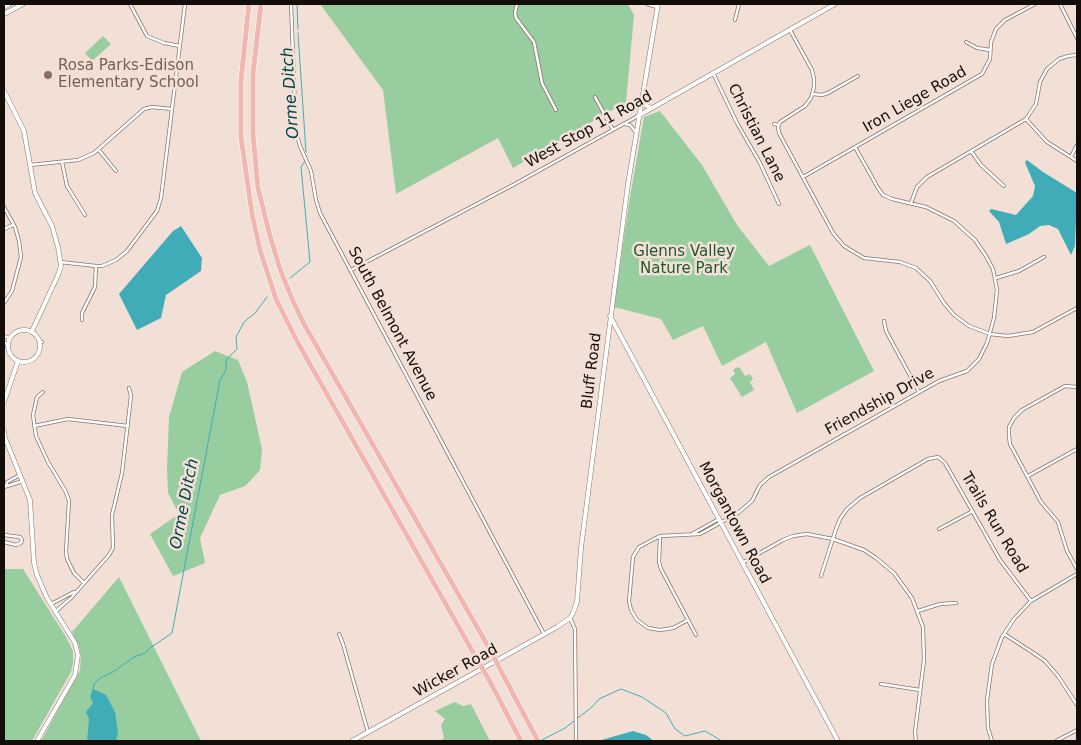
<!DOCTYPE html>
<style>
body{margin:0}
#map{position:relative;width:1081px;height:745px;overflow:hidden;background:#f2e0d7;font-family:"DejaVu Sans",sans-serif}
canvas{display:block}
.frame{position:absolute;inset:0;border:5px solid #140e0b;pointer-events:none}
</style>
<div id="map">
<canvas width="1081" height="745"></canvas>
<div class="frame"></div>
</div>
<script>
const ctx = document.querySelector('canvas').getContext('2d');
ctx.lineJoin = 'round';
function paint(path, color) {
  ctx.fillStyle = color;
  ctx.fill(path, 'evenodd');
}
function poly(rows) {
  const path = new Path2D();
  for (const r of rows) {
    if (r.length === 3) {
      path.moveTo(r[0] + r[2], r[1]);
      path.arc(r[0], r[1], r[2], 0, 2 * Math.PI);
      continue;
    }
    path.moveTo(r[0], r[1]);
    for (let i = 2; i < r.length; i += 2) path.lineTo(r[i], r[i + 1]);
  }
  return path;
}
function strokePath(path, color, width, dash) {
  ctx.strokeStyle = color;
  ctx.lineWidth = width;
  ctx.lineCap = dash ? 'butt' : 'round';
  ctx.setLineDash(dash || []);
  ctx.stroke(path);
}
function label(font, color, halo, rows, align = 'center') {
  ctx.font = font + ' "DejaVu Sans",sans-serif';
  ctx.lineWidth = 5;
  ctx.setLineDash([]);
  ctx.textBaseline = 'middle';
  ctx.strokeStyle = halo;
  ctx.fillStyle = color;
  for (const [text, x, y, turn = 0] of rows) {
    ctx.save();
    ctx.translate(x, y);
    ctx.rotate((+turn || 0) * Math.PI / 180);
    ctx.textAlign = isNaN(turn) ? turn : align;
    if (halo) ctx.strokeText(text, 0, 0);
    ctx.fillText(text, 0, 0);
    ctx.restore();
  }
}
paint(poly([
 [320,4,628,4,634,15,626,102,513,168,498,138,396,194,383,90],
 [103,36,111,44,92,61,85,53],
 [660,111,702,165,737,225,769,266,810,245,874,371,797,413,766,342,722,366,703,326,673,340,661,319,614,307,629,203,644,117],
 [215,351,238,360,247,382,262,449,260,470,252,479,245,486,220,495,200,538,205,563,173,576,150,534,179,514,168,493,167,469,169,417,182,372],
 [737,367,740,368,745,376,750,374,753,379,750,382,754,390,742,397,730,378,735,374,733,370],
 [4,569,23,569,66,637,73,651,73,664,71,672,32,741,4,741],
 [119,577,201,741,41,741,80,670,81,655,79,647,72,632],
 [455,702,463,706,471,704,490,741,442,741,444,737,441,725,445,719,435,711]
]), '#98cda0');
paint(poly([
 [1027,160,1043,172,1077,193,1075,246,1071,255,1058,229,1049,225,1040,226,1029,234,1006,244,999,222,989,211,991,209,1016,215,1033,196,1035,186,1026,165,1025,162],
 [181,226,202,258,201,271,166,295,161,318,137,330,119,294,173,231],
 [93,689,106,695,115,712,118,732,116,741,87,741,89,719,86,712,93,703,90,696],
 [633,731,646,735,654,741,598,741]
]), '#40acb7');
strokePath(poly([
 [297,4,298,29],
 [298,33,306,152],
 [290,278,310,262,301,167,305,161],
 [93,689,94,684,100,678,113,672,134,657,145,653,150,648,172,633,220,380,226,370,226,362,228,358,237,349,236,337,244,322,255,313,267,297],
 [540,741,565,728,592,707,599,699,621,689,642,697,666,713,675,729,685,736,705,731,722,741]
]), '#40acb7', 1);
const street = poly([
 [130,4,147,36,164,43,180,46],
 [291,4,296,132,300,146,311,171,316,200,320,213,544,634],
 [517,4,515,13,516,18,534,42,542,83,556,110],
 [647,4,657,7],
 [1060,4,1077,38],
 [735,20,739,4],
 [790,30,812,70,814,79,814,87,811,98,805,106,780,122,778,127,779,133,833,233,844,246,864,258,900,262,916,268,930,281,944,303,954,315,969,326,990,334,1008,336,1033,332,1077,308],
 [966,42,977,48,990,50],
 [713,73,737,123,760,163,779,204],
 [813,94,822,95,828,93,858,76],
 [595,97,613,130],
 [1026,119,1047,142,1077,161],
 [625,124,630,125,635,131],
 [774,124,779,125],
 [98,149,116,171],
 [971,151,981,165,1004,186],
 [1071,157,1077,145],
 [62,162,67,186,85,215],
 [30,165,78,160,94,153,144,109,152,107,172,109],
 [803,177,982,74,990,59,991,42,996,29,1005,20,1035,4],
 [911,203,917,187,927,177,1026,119,1036,104,1040,82,1047,69,1059,59,1068,56,1077,55],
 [4,207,15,227,19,241,21,257,12,291,4,303],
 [4,229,13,225],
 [60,262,96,266,102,266,116,260,127,251,157,211,161,198,185,4],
 [351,270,513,185,638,116],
 [996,278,1019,271,1044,257],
 [82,320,82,313,95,287,96,266],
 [884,321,886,331,919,392],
 [4,336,9,338],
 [40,342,42,342],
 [4,343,7,344],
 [1077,387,1065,386,1022,410,1014,418,1009,427,1009,436,1010,444,1041,502,1058,522,1067,551,1077,569],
 [43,392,37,397,33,415,36,436,48,462,66,492,69,501,66,551,67,559,74,573,84,583],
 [34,426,68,419,128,426],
 [1028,476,1077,449],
 [6,486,7,482,20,475],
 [4,487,23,481],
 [939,529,971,512],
 [692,534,719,519],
 [4,535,20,537,22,540,21,543,16,545,4,542],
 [660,536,659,562,661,569,696,635],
 [742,563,783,540,793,536,807,534,833,539,864,550,876,558,894,573,912,598,923,627,924,660,915,732,916,741],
 [821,576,836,529,840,519,847,509,860,498,928,459,938,457,945,463,1000,560,1031,601],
 [51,604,74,592],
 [56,611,71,598,109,555,113,548,112,515,122,473,131,396,129,388],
 [918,611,940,604,956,603],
 [570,618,575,629,576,741],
 [688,620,673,628,660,630,648,628,637,620,631,610,629,601,633,557,639,547,660,536,700,534,738,513,752,501,760,485,769,477,939,381,967,371,979,359,987,343,994,318,997,290,993,269,986,256,975,240,954,221,926,207,892,199,883,195,878,188,855,147],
 [339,634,343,644,368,732],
 [1004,634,1032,652,1045,661,1058,676,1077,705],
 [881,684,920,690],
 [992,741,988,728,987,700,992,664,1002,637,1014,619,1031,601,1077,574],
 [1056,741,1077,730]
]);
const secondary = poly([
 [4,7,10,4],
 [4,14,23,4],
 [4,91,24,131,35,193,52,226,58,247,61,266,58,275,32,331],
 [641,99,645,105,652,108],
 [638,116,835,4],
 [610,316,838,741],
 [24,346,16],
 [4,402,18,361],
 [4,431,5,438,30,500,34,563,37,575,47,598,75,643,78,655,75,675,37,741],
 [352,741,557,627,570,618,573,613,577,602,581,548,628,184,658,4]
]);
const highway = poly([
 [249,4,241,80,241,137,252,214,260,250,276,299,298,343,478,661],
 [261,4,253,73,253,135,258,188,270,236,281,272,293,301,304,324,493,655],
 [501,671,538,741],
 [488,678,521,741]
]);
strokePath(street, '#87766e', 4);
strokePath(secondary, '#87766e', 5);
strokePath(highway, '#fff', 6);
strokePath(street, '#fff', 2.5);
strokePath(secondary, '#fff', 4);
strokePath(highway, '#f1b6ad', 5);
const highwayBridge = poly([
 [493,655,501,671],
 [478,661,488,678]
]);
strokePath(highwayBridge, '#fff', 6, []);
strokePath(highwayBridge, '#f1b6ad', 5);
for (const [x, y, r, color] of [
 [48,75,5,"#8d6e63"]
]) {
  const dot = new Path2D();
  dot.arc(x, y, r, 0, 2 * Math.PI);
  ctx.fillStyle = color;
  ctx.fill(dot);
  strokePath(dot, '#f2e0d7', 2);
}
label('15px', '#785e54', '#f2e0d7', [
 ["Rosa Parks-Edison",58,66],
 ["Elementary School",58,83]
], 'left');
label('15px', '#140e0b', '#f2e0d7', [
 ["Iron Liege Road",915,100,-30],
 ["West Stop 11 Road",589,130,-29],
 ["Christian Lane",756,133,63],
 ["South Belmont Avenue",392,324,62],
 ["Bluff Road",592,371,-83],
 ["Friendship Drive",880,402,-29],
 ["Morgantown Road",734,523,62],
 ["Trails Run Road",994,523,59],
 ["Wicker Road",456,671,-29]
]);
label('15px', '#1f572c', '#f2e0d7', [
 ["Glenns Valley",684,252],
 ["Nature Park",684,269]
]);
label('italic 16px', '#004349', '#f2e0d7', [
 ["Orme Ditch",291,93,-94],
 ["Orme Ditch",185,504,-79]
]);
</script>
